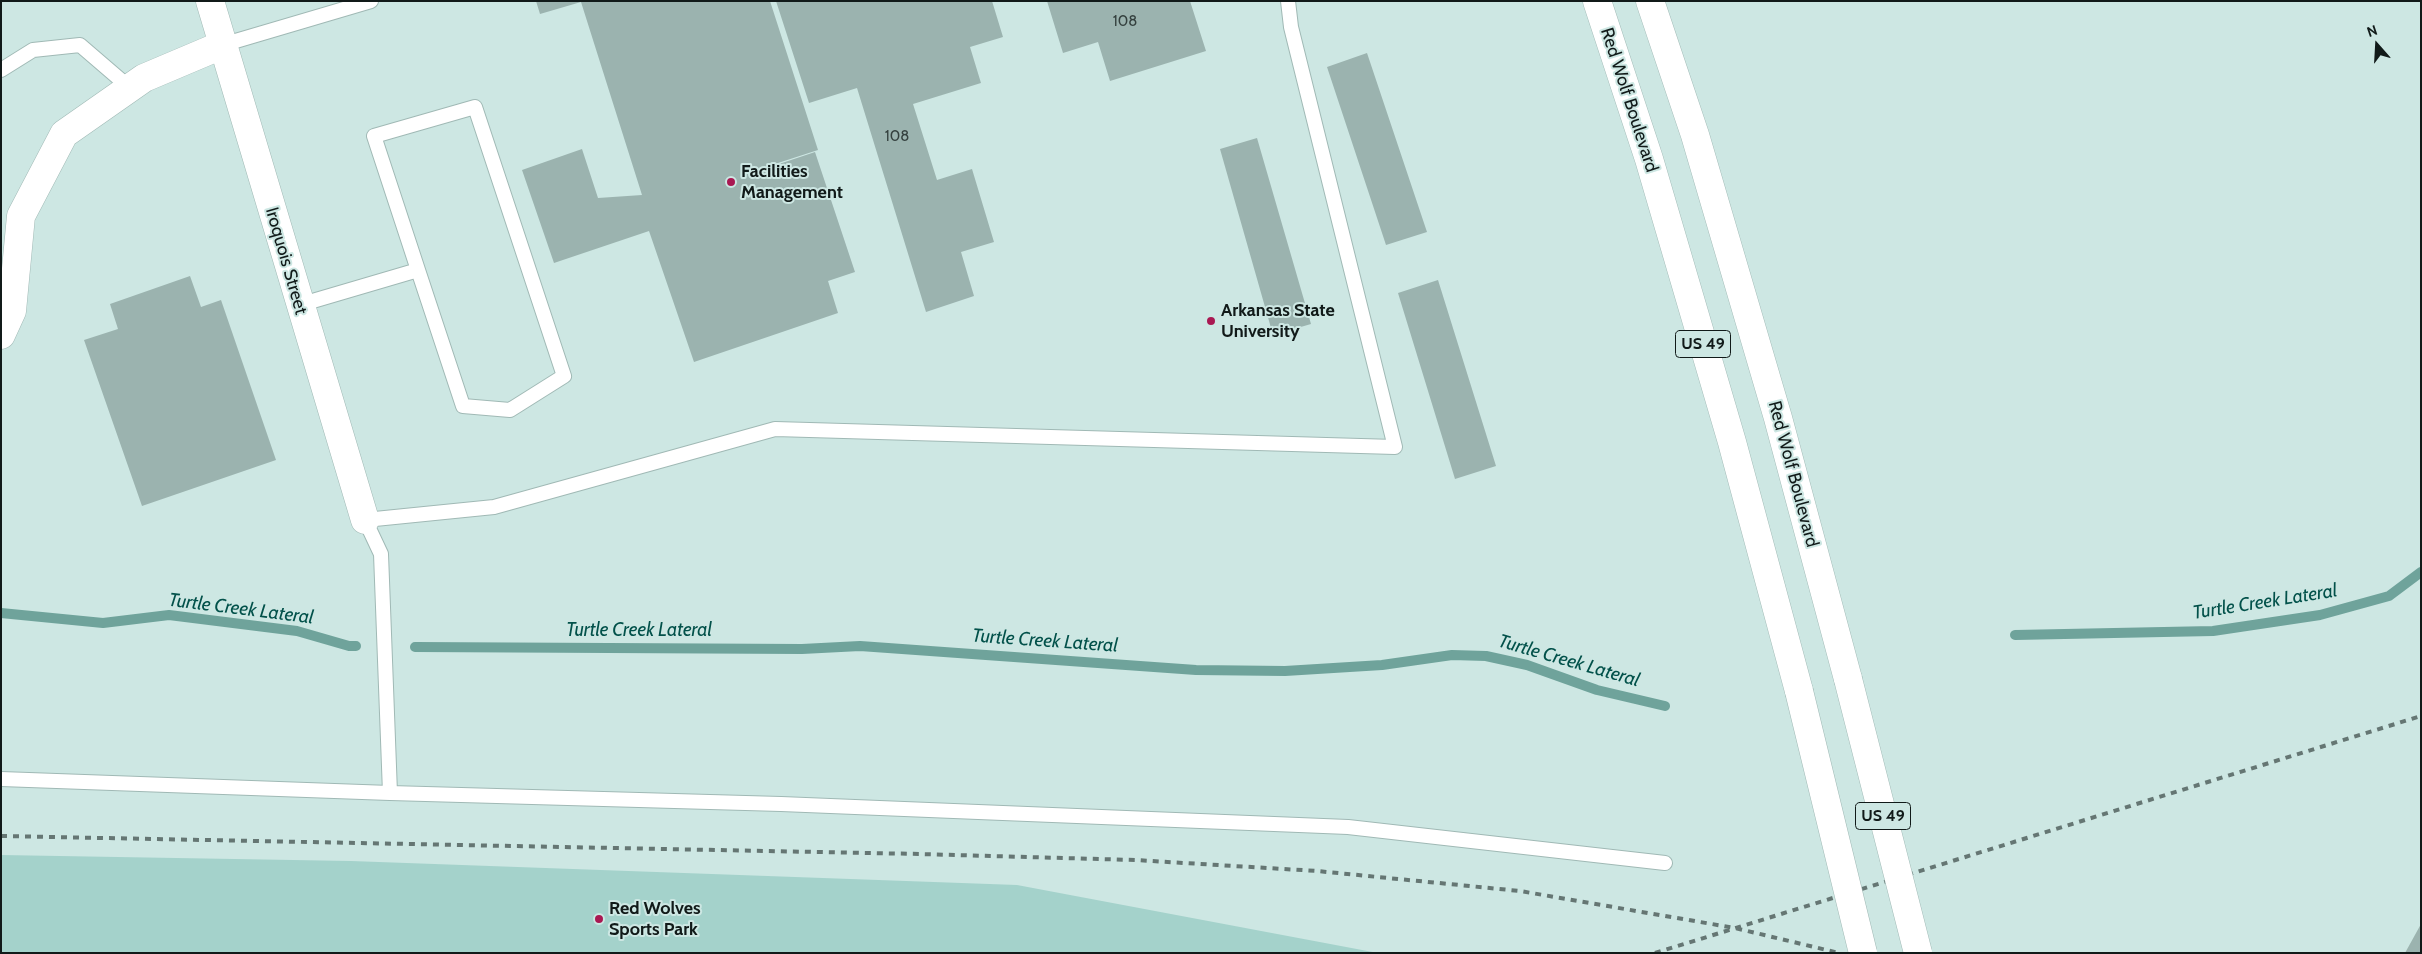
<!DOCTYPE html>
<style>
body{margin:0}
#map{position:relative;width:2422px;height:954px;overflow:hidden;background:#cde7e3;font-family:Cabin,sans-serif}
canvas{display:block}
.frame{position:absolute;inset:0;border:2px solid #111a19;pointer-events:none}
.north{position:absolute;left:2352px;top:20px;width:50px;height:50px;-webkit-text-stroke:4px #cde7e3;paint-order:stroke;rotate:341deg;font-size:14px;font-weight:700;line-height:20px;text-align:center;color:#111a19}
.north::after{content:'';display:block;margin:auto;width:18px;height:22px;background:#111a19;clip-path:polygon(50% 0,100% 100%,50% 72%,0 100%)}
</style>
<div id="map">
<canvas width="2422" height="954"></canvas>
<div class="frame"></div>
<div class="north">N</div>
</div>
<script>
const ctx = document.querySelector('canvas').getContext('2d');
ctx.lineJoin = 'round';
function paint(path, color) {
  ctx.fillStyle = color;
  ctx.fill(path, 'evenodd');
}
function poly(rows) {
  const path = new Path2D();
  for (const r of rows) {
    path.moveTo(r[0], r[1]);
    for (let i = 2; i < r.length; i += 2) path.lineTo(r[i], r[i + 1]);
  }
  return path;
}
function strokePath(path, color, width, dash) {
  ctx.strokeStyle = color;
  ctx.lineWidth = width;
  ctx.lineCap = dash ? 'butt' : 'round';
  ctx.setLineDash(dash || []);
  ctx.stroke(path);
}
function label(font, color, halo, rows, align = 'center') {
  ctx.font = font + ' Cabin,sans-serif';
  ctx.lineWidth = 4;
  ctx.setLineDash([]);
  ctx.textBaseline = 'middle';
  ctx.strokeStyle = halo;
  ctx.fillStyle = color;
  for (const [text, x, y, turn = 0] of rows) {
    ctx.save();
    ctx.translate(x, y);
    ctx.rotate((+turn || 0) * Math.PI / 180);
    ctx.textAlign = isNaN(turn) ? turn : align;
    if (halo) ctx.strokeText(text, 0, 0);
    ctx.fillText(text, 0, 0);
    ctx.restore();
  }
}
paint(poly([
 [1,855,351,861,1017,885,1378,953,1,953]
]), '#a4d2cb');
strokePath(poly([
 [1,613,103,623,169,615,297,631,349,646,356,646],
 [2015,635,2213,631,2320,615,2389,596,2421,572],
 [415,647,802,649,860,646,1196,670,1285,671,1382,665,1452,655,1486,656,1527,665,1597,690,1665,706]
]), '#6fa39b', 10);
paint(poly([
 [536,1,770,1,818,150,778,163,779,164,815,152,855,272,828,281,838,313,694,362,649,231,554,263,522,170,582,149,598,198,642,195,581,2,540,14],
 [776,1,992,1,1003,37,970,47,981,83,913,104,937,180,972,169,994,242,961,252,974,296,926,312,857,88,809,103],
 [1047,1,1190,1,1206,51,1110,81,1098,42,1063,53],
 [1367,53,1427,232,1386,245,1327,67],
 [1257,138,1311,324,1273,335,1220,149],
 [190,276,201,307,221,300,276,460,142,506,84,340,118,329,110,304],
 [1438,280,1496,466,1455,479,1398,293],
 [2421,924,2421,953,2405,953]
]), '#9bb3af');
const service = poly([
 [222,45,371,1],
 [1,70,33,50,80,45,130,88],
 [299,305,418,270,374,136,475,107,564,376,510,410,463,406,418,270],
 [1,779,390,793,381,554,365,520,494,507,775,429,1395,447,1291,27,1288,1],
 [390,793,781,804,1348,827,1665,863]
]);
const minor = poly([
 [210,1,365,520],
 [1,335,12,311,21,216,64,134,144,78,222,45]
]);
const trunk = poly([
 [1597,1,1649,159,1732,442,1799,691],
 [1650,1,1695,135,1778,418,1848,679]
]);
strokePath(service, '#a0b9b5', 16);
strokePath(minor, '#a0b9b5', 29);
strokePath(trunk, '#a0b9b5', 29);
strokePath(service, '#fff', 14);
strokePath(minor, '#fff', 28);
strokePath(trunk, '#fff', 28);
strokePath(poly([
 [1,836,920,854,1135,860,1317,871,1520,891,1735,928,1839,953],
 [1655,953,2421,716]
]), '#657673', 4, [6, 6]);
const trunkBridge = poly([
 [1848,679,1918,953],
 [1799,691,1863,953]
]);
strokePath(trunkBridge, '#a0b9b5', 29, []);
strokePath(trunkBridge, '#fff', 28);
for (const [x, y, r, color] of [
 [731,182,5,"#a91852"],
 [1211,321,5,"#a91852"],
 [599,919,5,"#a91852"]
]) {
  const dot = new Path2D();
  dot.arc(x, y, r, 0, 2 * Math.PI);
  ctx.fillStyle = color;
  ctx.fill(dot);
  strokePath(dot, '#cde7e3', 2);
}
label('15px', '#34403e', null, [
 ["108",1125,22],
 ["108",897,137]
]);
for (const [x, y, w] of [
 [1703,344,55],
 [1883,816,55]
]) {
  const box = new Path2D();
  box.roundRect(x - w / 2, y - 13.5, w, 27, 4);
  ctx.fillStyle = '#cde7e3';
  ctx.fill(box);
  strokePath(box, '#111a19', 1);
}
label('bold 16px', '#111a19', null, [
 ["US 49",1703,344],
 ["US 49",1883,816]
]);
label('18px', '#111a19', '#cde7e3', [
 ["Red Wolf Boulevard",1629,100,72],
 ["Iroquois Street",286,261,74],
 ["Red Wolf Boulevard",1793,474,75]
]);
label('bold 18px', '#111a19', '#cde7e3', [
 ["Facilities",741,172],
 ["Management",741,193],
 ["Arkansas State",1221,311],
 ["University",1221,332],
 ["Red Wolves",609,909],
 ["Sports Park",609,930]
], 'left');
label('italic 19px', '#02514a', '#cde7e3', [
 ["Turtle Creek Lateral",2265,602,-9],
 ["Turtle Creek Lateral",241,609,7],
 ["Turtle Creek Lateral",639,630],
 ["Turtle Creek Lateral",1045,641,4],
 ["Turtle Creek Lateral",1569,661,16]
]);
</script>
